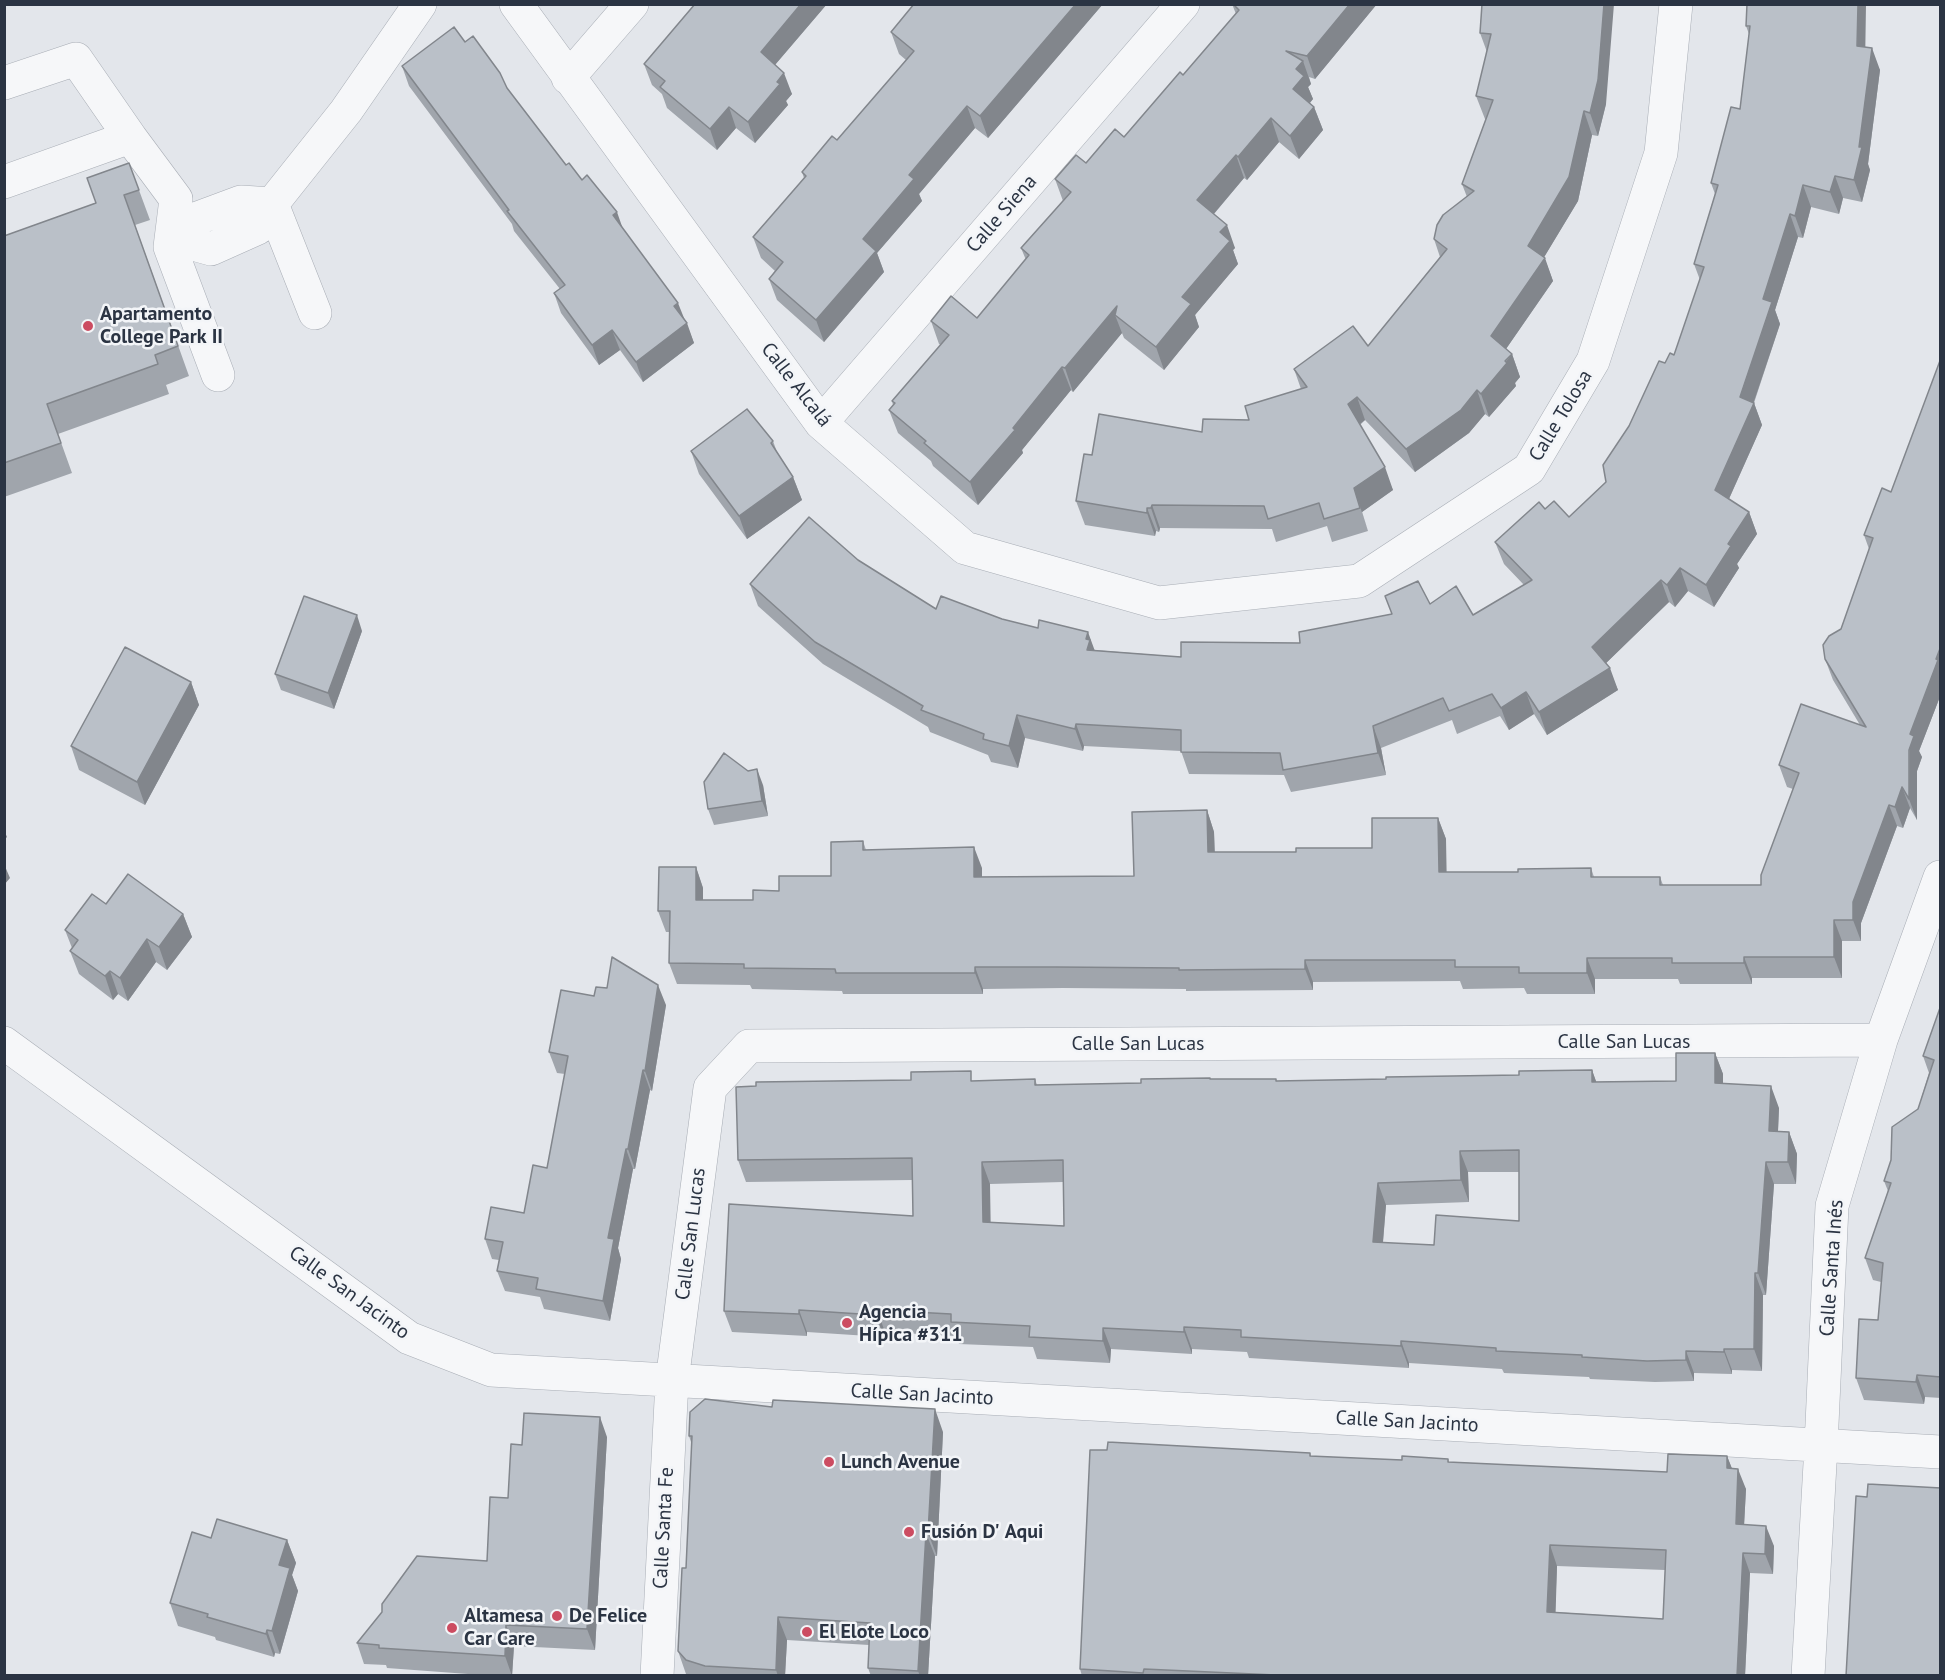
<!DOCTYPE html>
<meta charset="utf-8">
<style>
body{margin:0}
#map{position:relative;width:1945px;height:1680px;overflow:hidden;background:#e3e6eb;font-family:"PT Sans",sans-serif}
canvas{display:block}
.frame{position:absolute;inset:0;border:6px solid #2b3443;pointer-events:none}
</style>
<div id="map">
<canvas width="1945" height="1680"></canvas>
<div class="frame"></div>
</div>
<script>
const ctx = document.querySelector('canvas').getContext('2d');
ctx.lineJoin = 'round';
function poly(rows) {
  const path = new Path2D();
  for (const r of rows) {
    path.moveTo(r[0], r[1]);
    for (let i = 2; i < r.length; i += 2) path.lineTo(r[i], r[i + 1]);
  }
  return path;
}
function strokePath(path, color, width, dash) {
  ctx.strokeStyle = color;
  ctx.lineWidth = width;
  ctx.lineCap = dash ? 'butt' : 'round';
  ctx.setLineDash(dash || []);
  ctx.stroke(path);
}
function paint(path, color) {
  ctx.fillStyle = color;
  ctx.fill(path, 'evenodd');
}
function label(font, color, halo, rows, align = 'center') {
  ctx.font = font + ' "PT Sans",sans-serif';
  ctx.lineWidth = 5;
  ctx.setLineDash([]);
  ctx.textBaseline = 'middle';
  ctx.strokeStyle = halo;
  ctx.fillStyle = color;
  for (const [text, x, y, turn = 0] of rows) {
    ctx.save();
    ctx.translate(x, y);
    ctx.rotate((+turn || 0) * Math.PI / 180);
    ctx.textAlign = isNaN(turn) ? turn : align;
    if (halo) ctx.strokeText(text, 0, 0);
    ctx.fillText(text, 0, 0);
    ctx.restore();
  }
}
const minor = poly([
 [516,4,821,423,965,548,1159,603,1359,581,1529,469,1593,361,1661,153,1676,4],
 [568,78,632,4],
 [4,83,76,59,130,137],
 [4,182,130,137,176,199,170,247],
 [272,204,315,313],
 [186,242,198,218,241,202,272,204],
 [218,375,170,247,186,242,211,249,258,228,272,204,346,111,420,4],
 [821,423,1183,4],
 [4,1043,409,1338,491,1370,1940,1452],
 [657,1676,672,1381,710,1088,749,1046,1881,1040],
 [1808,1676,1821,1446,1832,1206,1881,1040,1940,877]
]);
strokePath(minor, '#a8adb5', 34);
strokePath(minor, '#f6f7f9', 33);
paint(poly([
 [827,4,775,65,792,94,786,101,788,105,755,143,736,128,717,150,667,108,662,94,652,85,644,64],
 [914,4,1103,4,988,138,975,128,919,194,922,201,877,253,884,272,824,342,777,300,769,279,775,271,761,258,753,237,804,178,802,172,837,140,906,60,899,54,891,32],
 [1232,4,1377,4,1315,79,1309,77,1311,84,1308,87,1313,99,1310,103,1314,107,1323,130,1299,159,1279,142,1247,180,1244,178,1214,214,1235,248,1233,250,1238,264,1195,315,1199,327,1164,370,1124,338,1122,333,1073,392,1071,390,1022,450,1023,453,978,505,933,466,931,461,898,433,889,410,893,405,892,401,941,345,939,344,931,321,977,318,1026,260,1021,248,1063,201,1055,179,1086,163,1124,137,1183,75,1236,14],
 [1482,4,1606,104,1598,136,1592,135,1578,201,1544,257,1553,281,1506,349,1512,354,1520,377,1515,383,1516,386,1489,417,1485,414,1469,433,1415,472,1365,420,1360,425,1393,490,1362,512,1368,531,1332,542,1327,526,1276,542,1272,529,1160,528,1159,532,1156,531,1155,536,1085,525,1076,501,1092,455,1202,432,1249,420,1301,389,1294,369,1368,346,1440,257,1434,239,1467,197,1462,184,1486,119,1485,119,1476,96,1487,52,1480,33],
 [1746,26,1865,47,1880,70,1868,164,1870,170,1862,202,1843,198,1839,214,1811,207,1803,238,1798,237,1775,310,1780,324,1754,403,1762,425,1729,499,1749,512,1757,534,1737,564,1739,568,1714,607,1688,591,1675,607,1669,602,1606,663,1618,690,1547,735,1534,714,1509,730,1500,716,1457,734,1452,720,1381,748,1386,775,1291,792,1284,775,1189,774,1181,751,1084,746,1083,751,1025,738,1018,768,991,762,988,755,930,732,928,727,823,664,758,606,750,584,858,560,936,609,1002,619,1095,650,1181,657,1300,643,1392,614,1385,596,1430,604,1473,615,1524,585,1504,564,1495,542,1545,509,1569,517,1606,482,1629,426,1665,363,1674,355,1700,280,1694,264,1715,194,1711,183,1740,109,1749,34],
 [465,42,507,88,566,165,582,180,622,228,685,320,694,343,643,382,620,350,599,365,561,313,554,293,560,289,514,231,512,224,409,86,402,66],
 [129,163,150,220,135,225,189,376,166,385,169,394,58,434,72,473,4,497,4,236,96,203],
 [1941,358,1941,694,1919,751,1922,757,1917,771,1917,820,1910,808,1903,828,1897,826,1861,923,1861,941,1842,941,1842,978,1752,978,1752,984,1680,984,1678,979,1595,979,1595,994,1527,994,1524,988,1463,989,1460,981,1313,982,1313,990,1186,991,1186,989,1063,988,983,989,983,994,843,994,842,991,752,989,750,985,677,984,669,963,670,932,666,932,658,911,696,867,703,888,703,900,753,900,779,891,831,876,863,841,866,850,982,868,982,877,1134,876,1207,810,1214,832,1215,852,1296,852,1372,848,1438,818,1446,839,1446,872,1518,872,1591,868,1594,877,1660,877,1663,885,1761,885,1793,789,1787,787,1779,765,1860,725,1833,680,1825,659,1841,629,1869,549,1864,535,1891,492],
 [773,441,777,452,793,477,802,500,747,539,699,474,691,451],
 [362,631,334,709,281,690,275,674],
 [191,682,199,705,145,805,79,770,71,746],
 [763,785,768,816,714,825,708,809],
 [106,904,183,914,192,937,167,970,156,962,128,1001,118,994,113,1000,79,974,70,951,72,948,65,930],
 [594,996,666,1005,652,1091,650,1090,635,1169,633,1169,618,1248,621,1259,610,1321,544,1309,540,1297,505,1291,497,1271,499,1260,492,1259,485,1239,524,1213,547,1168,565,1074,557,1073,549,1052],
 [1941,1005,1941,1398,1925,1397,1924,1404,1864,1400,1856,1378,1878,1320,1881,1282,1873,1280,1865,1258,1888,1191,1884,1181,1918,1109,1929,1073,1923,1056],
 [1715,1053,1723,1074,1723,1083,1779,1108,1778,1131,1789,1132,1797,1154,1796,1184,1774,1184,1766,1295,1763,1295,1762,1371,1732,1370,1732,1374,1694,1373,1694,1381,1655,1382,1590,1379,1589,1377,1504,1373,1502,1369,1409,1363,1409,1368,1249,1358,1247,1352,1192,1349,1192,1354,1111,1349,1110,1363,1037,1359,1033,1347,959,1344,956,1336,885,1332,884,1337,807,1332,807,1336,732,1332,724,1311,913,1216,912,1180,746,1182,738,1160,975,1081,1035,1079,1037,1085,1141,1083,1211,1079,1276,1081,1386,1079,1519,1075,1592,1070,1596,1082,1676,1081],
 [1468,1172,1519,1172,1519,1221,1434,1245,1383,1243,1386,1205,1469,1202],
 [1063,1182,1064,1226,990,1222,990,1184],
 [943,1432,937,1556,935,1556,928,1676,871,1676,868,1668,869,1645,787,1640,785,1676,688,1676,686,1674,678,1651,686,1568,692,1445,689,1436],
 [607,1437,595,1650,514,1646,512,1676,495,1676,387,1668,386,1665,364,1664,357,1643,382,1612,487,1561,508,1498,522,1445],
 [1310,1453,1311,1456,1402,1460,1448,1459,1449,1462,1667,1472,1727,1456,1732,1469,1746,1489,1744,1525,1774,1546,1773,1574,1750,1573,1745,1676,1082,1676,1080,1669],
 [1557,1566,1665,1570,1663,1619,1555,1612],
 [211,1538,287,1540,296,1563,292,1575,298,1591,280,1654,275,1653,274,1657,216,1640,215,1637,178,1626,170,1603]
]), '#a0a5ac');
paint(poly([
 [801,4,827,4,768,73,761,52],
 [1076,4,1103,4,988,138,980,116],
 [1350,4,1377,4,1315,79,1307,56],
 [1604,4,1614,4,1606,104,1598,136,1590,113],
 [1858,4,1866,4,1865,68,1857,46],
 [1872,48,1880,70,1868,164,1870,170,1862,202,1854,180,1859,147],
 [1303,61,1311,84,1308,87,1313,99,1302,112,1293,89,1296,69],
 [784,73,792,94,786,101,788,105,755,143,748,122],
 [967,106,975,128,919,194,922,201,877,253,884,272,824,342,816,320,863,239,909,175],
 [729,107,736,128,717,150,710,129],
 [1314,107,1323,130,1299,159,1290,136],
 [1584,111,1592,135,1578,201,1537,269,1528,246],
 [1271,118,1279,142,1247,180,1238,157],
 [1236,155,1244,178,1206,223,1197,200],
 [1835,176,1843,198,1839,214,1830,192],
 [1803,185,1811,207,1803,238,1795,216],
 [617,212,624,232,613,215],
 [1790,214,1798,237,1775,310,1780,324,1752,407,1754,403,1762,425,1723,512,1715,490,1740,397,1763,299],
 [1227,225,1235,248,1233,250,1238,264,1195,315,1199,327,1164,370,1156,347,1182,297,1220,232],
 [1545,258,1553,281,1499,359,1491,336],
 [678,303,686,323,674,306],
 [1117,306,1115,315,1122,333,1073,392,1065,368],
 [687,323,694,343,643,382,636,362],
 [612,330,620,350,599,365,592,345],
 [1512,354,1520,377,1515,383,1516,386,1489,417,1481,394],
 [1062,367,1071,390,1022,450,1023,453,978,505,970,482],
 [1477,390,1485,414,1469,433,1415,472,1406,449],
 [1357,397,1365,420,1356,427,1348,404],
 [1385,467,1393,490,1362,512,1368,531,1354,488],
 [793,477,802,500,747,539,739,516],
 [1152,505,1160,528,1159,532,1151,508],
 [1147,508,1156,531,1155,536,1147,513],
 [1749,512,1757,534,1737,564,1739,568,1714,607,1706,585,1728,544],
 [1680,568,1688,591,1675,607,1667,585],
 [1661,580,1669,602,1600,669,1592,647],
 [357,615,362,631,334,709,328,693],
 [1088,632,1096,654,1087,650,1086,639],
 [1941,646,1941,694,1919,751,1922,757,1917,771,1917,820,1909,799,1910,734],
 [1610,668,1618,690,1547,735,1539,712],
 [191,682,199,705,145,805,137,782],
 [1526,692,1534,714,1509,730,1501,708],
 [1017,715,1025,738,1018,768,1009,746],
 [1076,724,1084,746,1083,751,1075,729],
 [1373,726,1381,748,1386,775,1378,753],
 [757,769,763,785,768,816,762,801],
 [1902,787,1910,808,1903,828,1895,807],
 [1889,805,1897,826,1861,923,1861,941,1853,920,1853,902],
 [1207,810,1214,832,1215,873,1208,852],
 [1438,818,1446,839,1447,893,1439,872],
 [4,830,7,837,4,840],
 [974,847,982,868,982,898,974,877],
 [4,864,10,878,4,885],
 [696,867,703,888,703,921,696,900],
 [183,914,192,937,167,970,159,947],
 [1834,920,1842,941,1842,978,1834,957],
 [147,939,156,962,128,1001,120,978],
 [1744,957,1752,978,1752,984,1744,963],
 [1587,958,1595,979,1595,994,1587,973],
 [1305,960,1313,982,1313,990,1305,969],
 [975,967,983,989,983,994,975,973],
 [110,971,118,994,113,1000,105,976],
 [658,985,666,1005,652,1091,645,1071],
 [1715,1053,1723,1074,1723,1105,1715,1083],
 [643,1070,650,1090,635,1169,628,1149],
 [1592,1070,1600,1092,1592,1082],
 [1771,1086,1779,1108,1777,1153,1769,1131],
 [1789,1132,1797,1154,1796,1184,1788,1162],
 [626,1149,633,1169,618,1248,621,1259,610,1321,603,1301,608,1238],
 [1460,1151,1468,1172,1469,1202,1461,1180],
 [982,1162,990,1184,991,1243,983,1222],
 [1766,1162,1774,1184,1766,1295,1758,1273],
 [1378,1183,1386,1205,1381,1264,1373,1242],
 [1755,1273,1763,1295,1762,1371,1754,1349],
 [799,1310,807,1332,807,1336,799,1314],
 [877,1310,885,1332,884,1337,876,1315],
 [1184,1327,1192,1349,1192,1354,1184,1332],
 [1103,1328,1111,1349,1110,1363,1103,1341],
 [1401,1341,1409,1363,1409,1368,1401,1346],
 [1724,1349,1732,1370,1732,1374,1724,1352],
 [1686,1351,1694,1373,1694,1381,1686,1360],
 [1917,1375,1925,1397,1924,1404,1916,1382],
 [935,1409,943,1432,937,1556,928,1533],
 [600,1417,607,1437,595,1650,587,1629],
 [1727,1456,1735,1476,1727,1468],
 [1738,1469,1746,1489,1743,1545,1736,1524],
 [1766,1526,1774,1546,1773,1574,1765,1554],
 [926,1533,935,1556,928,1676,920,1676,918,1671],
 [287,1540,296,1563,292,1575,298,1591,280,1654,272,1631,279,1565],
 [1550,1545,1557,1566,1555,1632,1547,1612],
 [1743,1553,1750,1573,1745,1676,1737,1676],
 [778,1617,787,1640,785,1676,778,1676,776,1670],
 [506,1625,514,1646,512,1676,505,1656],
 [267,1630,275,1653,274,1657,266,1634]
]), '#82868c');
const building = poly([
 [695,4,801,4,761,52,784,73,777,82,780,84,748,122,729,107,710,129,660,87,665,81,644,64,695,4],
 [914,4,1076,4,980,116,967,106,909,175,914,179,863,239,876,251,816,320,769,279,783,262,753,237,806,176,802,172,832,136,837,140,914,51,891,32,914,4],
 [1233,4,1350,4,1307,56,1286,51,1303,61,1296,69,1304,76,1293,89,1314,107,1290,136,1271,118,1238,157,1236,155,1197,200,1227,225,1220,232,1230,241,1182,297,1191,304,1156,347,1115,315,1117,306,1065,368,1062,367,1013,428,1015,430,970,482,924,443,926,441,889,410,895,403,892,401,949,335,931,321,951,296,977,318,1029,255,1021,248,1071,192,1055,179,1076,155,1086,163,1115,129,1124,137,1180,72,1183,75,1239,10,1233,4],
 [1482,4,1604,4,1598,80,1590,113,1584,111,1569,177,1528,246,1545,258,1491,336,1512,354,1505,361,1507,363,1481,394,1477,390,1461,410,1406,449,1357,397,1348,404,1385,467,1354,488,1360,508,1324,519,1319,503,1268,519,1264,506,1152,505,1151,508,1147,508,1147,513,1076,501,1084,454,1092,455,1099,414,1202,432,1203,419,1249,420,1245,406,1307,387,1294,369,1353,326,1368,346,1447,249,1434,239,1437,225,1443,215,1474,191,1462,184,1493,100,1476,96,1491,34,1480,33,1482,4],
 [1747,4,1858,4,1857,46,1872,48,1859,147,1862,147,1854,180,1835,176,1830,192,1803,185,1795,216,1790,214,1763,299,1772,302,1740,397,1754,403,1715,490,1749,512,1728,544,1731,546,1706,585,1680,568,1667,585,1661,580,1592,647,1610,668,1539,712,1526,692,1501,708,1492,694,1449,711,1443,698,1373,726,1378,753,1283,770,1280,753,1181,752,1181,730,1076,724,1075,729,1017,715,1009,746,983,739,984,734,921,710,923,706,815,642,750,584,809,517,858,560,936,609,941,596,1002,619,1038,628,1039,620,1088,632,1086,639,1090,640,1087,650,1181,657,1181,642,1300,643,1299,632,1392,614,1385,596,1418,581,1430,604,1456,586,1473,615,1532,580,1495,542,1539,502,1545,509,1554,501,1569,517,1606,482,1603,465,1629,426,1659,361,1665,363,1670,353,1674,355,1704,267,1694,264,1718,185,1711,183,1731,107,1740,109,1750,26,1746,26,1747,4],
 [454,27,465,42,473,36,500,73,507,88,566,165,569,163,582,180,587,175,617,212,613,215,678,303,674,306,687,323,636,362,612,330,592,345,554,293,565,285,507,211,509,210,402,66,454,27],
 [129,163,139,190,124,195,178,346,155,355,158,364,47,404,61,443,4,463,4,236,96,203,87,178,129,163],
 [1941,358,1941,646,1936,659,1938,660,1910,734,1914,736,1909,750,1909,799,1902,787,1895,807,1889,805,1853,902,1853,920,1834,920,1834,957,1744,957,1744,963,1672,963,1672,958,1587,958,1587,973,1519,973,1519,967,1455,967,1455,960,1305,960,1305,969,1179,970,1179,968,1056,967,975,967,975,973,836,973,835,969,744,968,744,964,669,963,670,911,658,911,659,867,696,867,696,900,753,900,753,890,779,891,779,876,831,876,831,842,863,841,863,850,974,847,974,877,1134,876,1132,812,1207,810,1208,852,1296,852,1296,848,1372,848,1372,818,1438,818,1439,872,1518,872,1518,869,1591,868,1591,877,1660,877,1660,885,1761,885,1761,875,1799,773,1779,765,1801,704,1866,727,1825,659,1823,645,1829,636,1841,629,1873,538,1864,535,1882,488,1891,492,1941,358],
 [747,409,773,441,771,443,793,477,739,516,691,451,747,409],
 [304,596,357,615,328,693,275,674,304,596],
 [125,647,191,682,137,782,71,746,125,647],
 [724,753,748,771,757,769,762,801,708,809,704,782,724,753],
 [128,874,183,914,159,947,147,939,120,978,110,971,105,976,70,951,78,940,65,930,92,894,106,904,128,874],
 [612,957,658,985,645,1071,643,1070,628,1149,626,1149,608,1238,614,1239,603,1301,536,1289,538,1278,497,1271,503,1242,485,1239,491,1207,524,1213,533,1165,547,1168,568,1056,549,1052,561,990,594,996,596,987,607,988,612,957],
 [1941,1005,1941,1377,1917,1375,1916,1382,1856,1378,1859,1319,1878,1320,1883,1263,1865,1258,1891,1183,1884,1181,1891,1160,1892,1127,1918,1109,1934,1060,1923,1056,1941,1005],
 [1676,1053,1715,1053,1715,1083,1771,1086,1769,1131,1789,1132,1788,1162,1766,1162,1758,1273,1755,1273,1754,1349,1724,1349,1724,1352,1686,1351,1686,1360,1647,1361,1582,1357,1582,1355,1496,1351,1496,1348,1401,1341,1401,1346,1241,1337,1241,1330,1184,1327,1184,1332,1103,1328,1103,1341,1029,1337,1030,1326,951,1322,951,1314,877,1310,876,1315,799,1310,799,1314,724,1311,729,1204,913,1216,912,1158,738,1160,736,1087,756,1086,756,1082,911,1080,911,1072,971,1071,971,1081,1035,1079,1035,1085,1141,1083,1141,1079,1210,1078,1210,1079,1276,1079,1276,1081,1386,1079,1386,1077,1519,1075,1519,1071,1592,1070,1592,1082,1676,1081,1676,1053],
 [1519,1150,1519,1221,1436,1215,1434,1245,1373,1242,1378,1183,1461,1180,1460,1151,1519,1150],
 [1063,1160,1064,1226,983,1222,982,1162,1063,1160],
 [705,1399,772,1407,773,1400,935,1409,928,1533,926,1533,918,1671,868,1668,870,1623,778,1617,776,1670,705,1666,686,1660,678,1651,682,1568,686,1568,692,1436,689,1436,690,1412,705,1399],
 [524,1413,600,1417,587,1629,506,1625,505,1656,379,1648,379,1645,357,1643,382,1612,382,1604,417,1556,487,1561,490,1497,508,1498,511,1444,522,1445,524,1413],
 [1108,1442,1310,1453,1310,1456,1402,1460,1402,1456,1448,1459,1448,1462,1667,1472,1668,1454,1727,1456,1727,1468,1738,1469,1736,1524,1766,1526,1765,1554,1743,1553,1737,1676,1298,1676,1144,1669,1143,1673,1080,1669,1090,1450,1107,1450,1108,1442],
 [1550,1545,1666,1550,1663,1619,1547,1612,1550,1545],
 [1868,1484,1941,1488,1941,1676,1846,1676,1856,1496,1867,1497,1868,1484],
 [217,1519,287,1540,279,1565,290,1568,272,1631,267,1630,266,1634,207,1617,208,1614,170,1603,192,1532,211,1538,217,1519]
]);
paint(building, '#bac0c8');
strokePath(building, '#82868c', 1.5);
for (const [x, y, r, color] of [
 [88,326,6,"#cc4c61"],
 [847,1323,6,"#cc4c61"],
 [829,1462,6,"#cc4c61"],
 [909,1532,6,"#cc4c61"],
 [557,1616,6,"#cc4c61"],
 [452,1628,6,"#cc4c61"],
 [807,1632,6,"#cc4c61"]
]) {
  const dot = new Path2D();
  dot.arc(x, y, r, 0, 2 * Math.PI);
  ctx.fillStyle = color;
  ctx.fill(dot);
  strokePath(dot, '#f3f5f8', 2);
}
label('20px', '#2b3443', '#f3f5f8', [
 ["Calle Siena",1002,214,-49],
 ["Calle Alcalá",796,385,52],
 ["Calle Tolosa",1561,416,-59],
 ["Calle San Lucas",1624,1042],
 ["Calle San Lucas",1138,1044],
 ["Calle San Lucas",691,1234,-83],
 ["Calle Santa Inés",1832,1268,-86],
 ["Calle San Jacinto",349,1293,36],
 ["Calle San Jacinto",922,1395,3],
 ["Calle San Jacinto",1407,1422,3],
 ["Calle Santa Fe",664,1528,-87]
]);
label('bold 20px', '#2b3443', '#f3f5f8', [
 ["Apartamento",100,314],
 ["College Park II",100,337],
 ["Agencia",859,1312],
 ["Hípica #311",859,1335],
 ["Lunch Avenue",841,1462],
 ["Fusión D' Aqui",921,1532],
 ["Altamesa",464,1616],
 ["Car Care",464,1639],
 ["De Felice",569,1616],
 ["El Elote Loco",819,1632]
], 'left');
</script>
